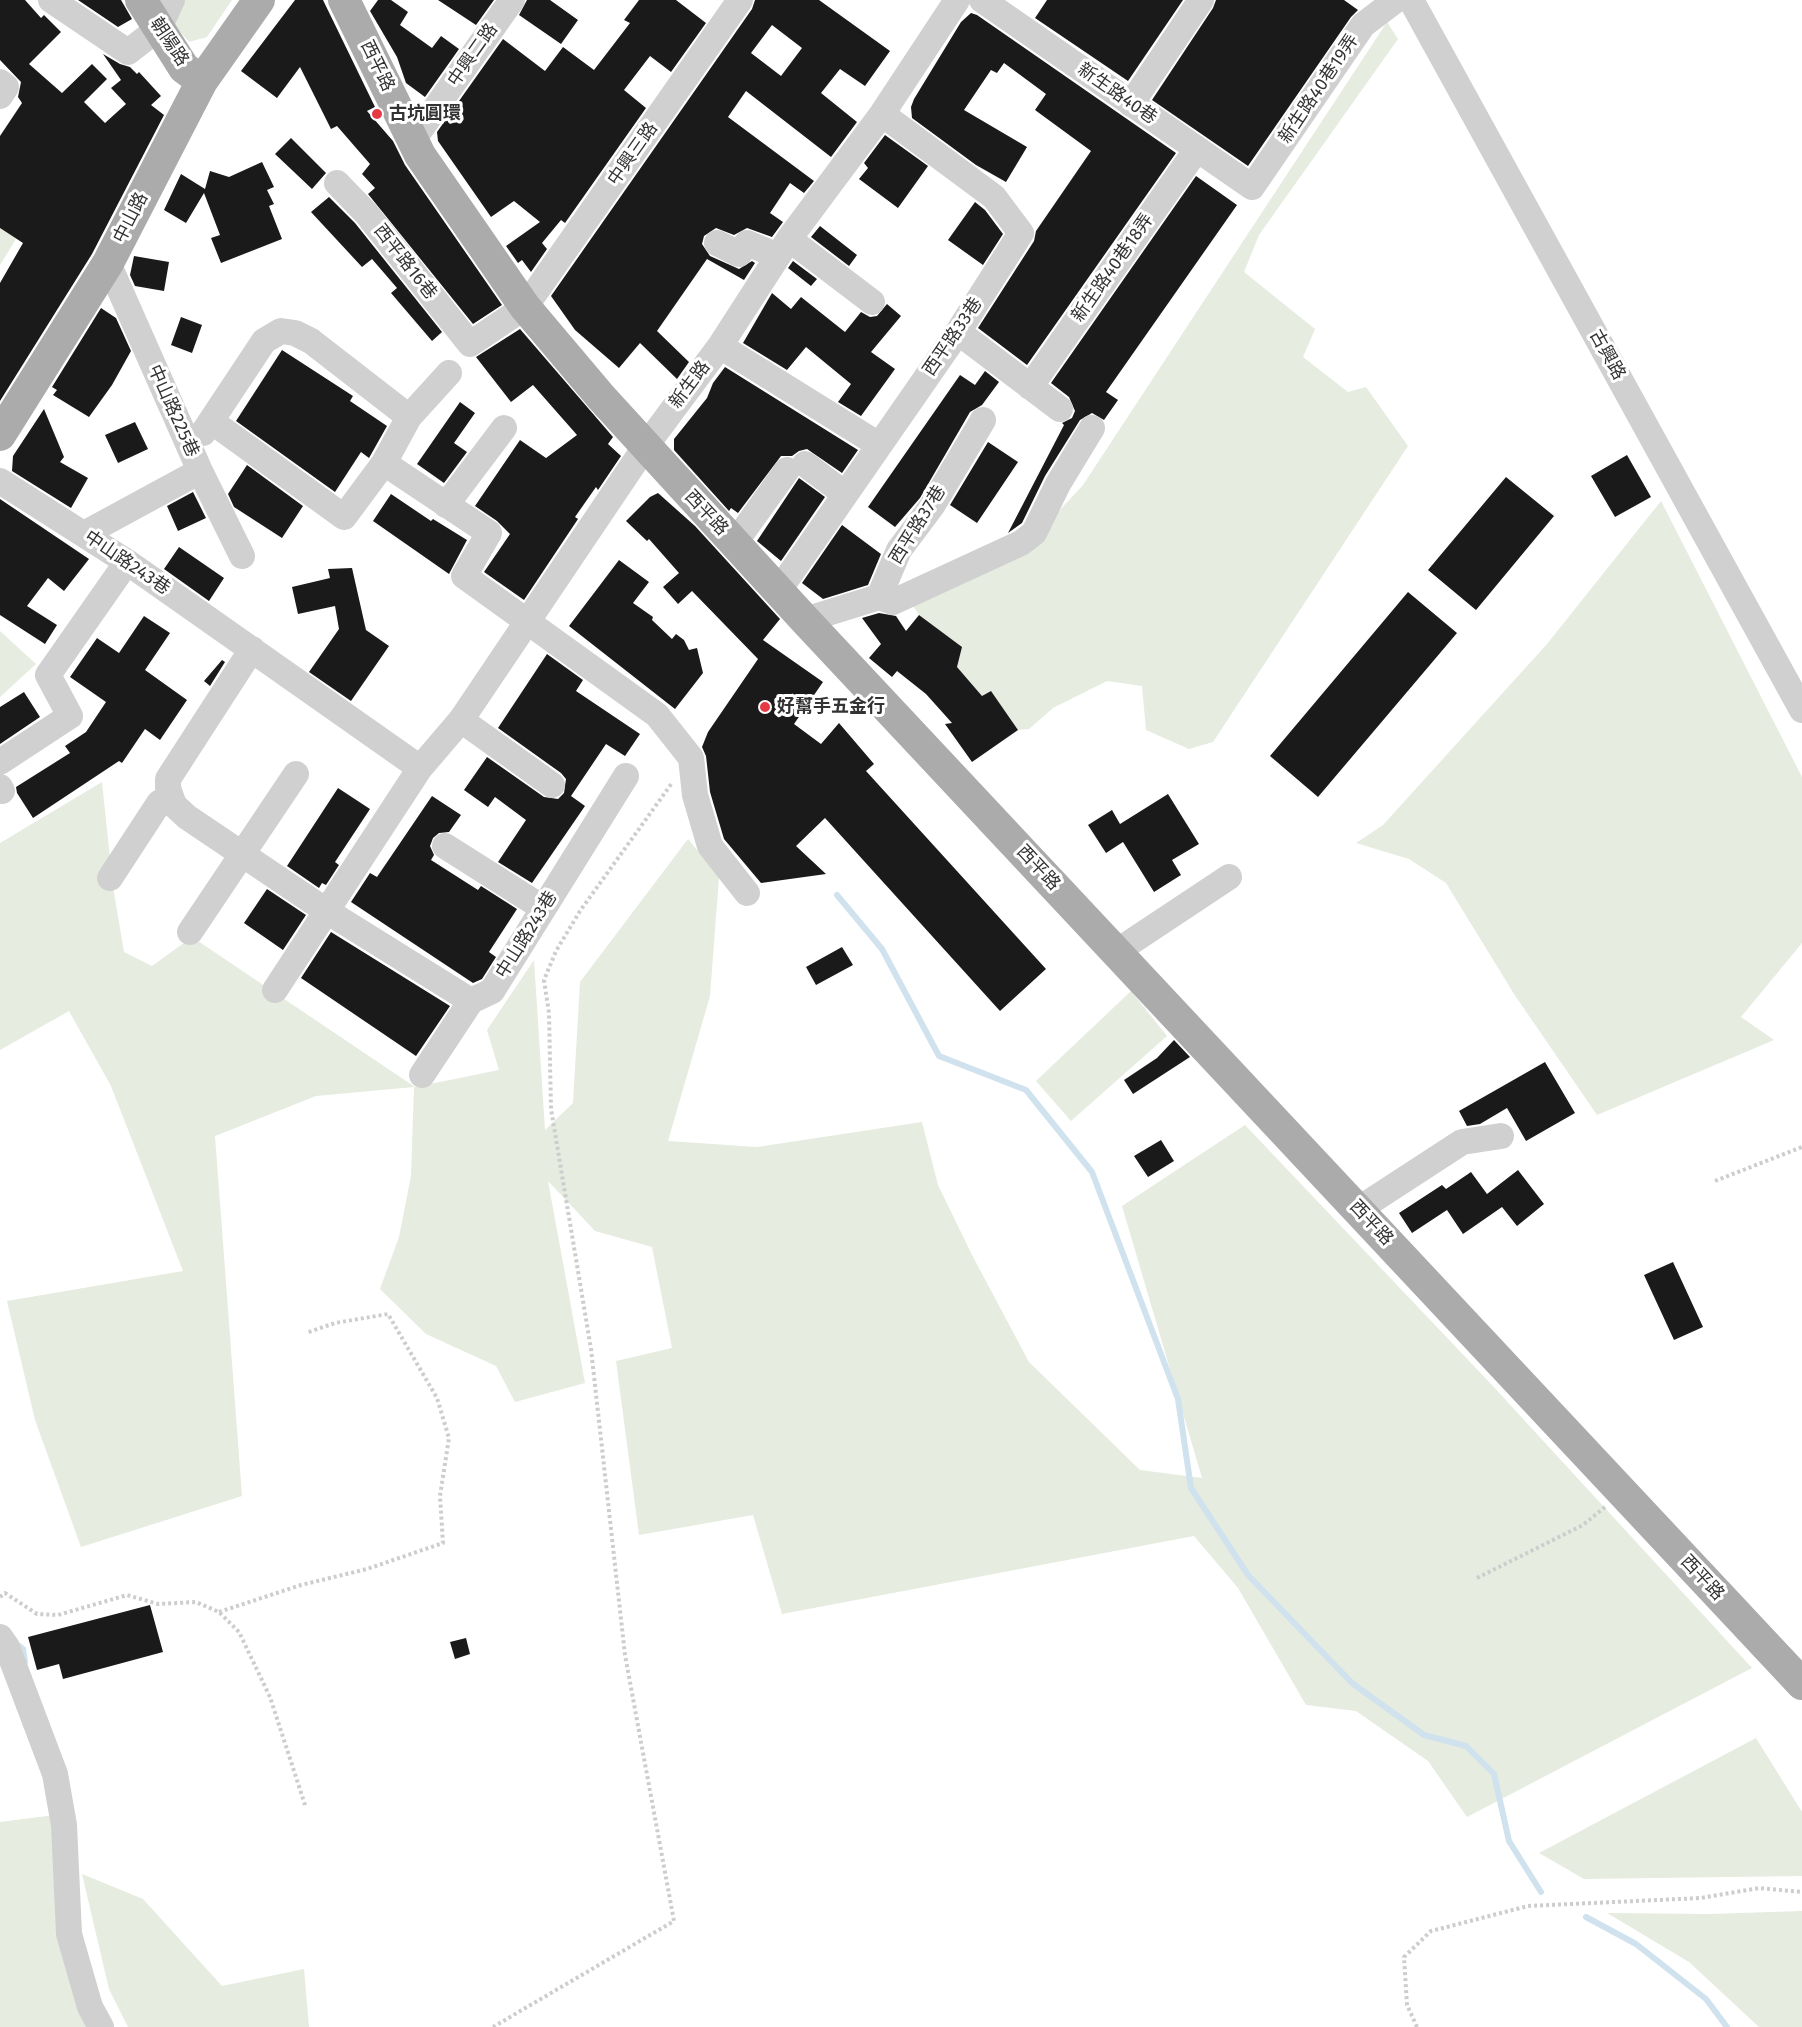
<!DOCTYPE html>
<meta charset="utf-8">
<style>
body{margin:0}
canvas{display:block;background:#fff}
</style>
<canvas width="1802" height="2027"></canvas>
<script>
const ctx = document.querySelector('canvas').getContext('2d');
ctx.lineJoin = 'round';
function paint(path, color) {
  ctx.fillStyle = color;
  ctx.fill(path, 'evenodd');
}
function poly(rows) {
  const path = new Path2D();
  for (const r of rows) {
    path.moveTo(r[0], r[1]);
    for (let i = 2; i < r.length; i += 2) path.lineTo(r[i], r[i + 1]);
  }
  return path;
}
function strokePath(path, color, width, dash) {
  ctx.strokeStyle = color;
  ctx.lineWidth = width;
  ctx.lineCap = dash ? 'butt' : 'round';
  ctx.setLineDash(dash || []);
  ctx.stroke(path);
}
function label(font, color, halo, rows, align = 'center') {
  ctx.font = font + ' "Fira Sans","Noto Sans TC",sans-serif';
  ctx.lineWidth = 6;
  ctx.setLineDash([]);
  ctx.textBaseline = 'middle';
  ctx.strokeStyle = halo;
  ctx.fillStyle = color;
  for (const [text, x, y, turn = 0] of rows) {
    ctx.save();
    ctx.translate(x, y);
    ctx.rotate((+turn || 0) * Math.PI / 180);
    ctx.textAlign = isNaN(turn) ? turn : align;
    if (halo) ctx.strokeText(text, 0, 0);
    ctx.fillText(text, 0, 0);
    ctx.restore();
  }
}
paint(poly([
 [179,0,232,0,207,37,189,42,170,20],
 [1387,22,1398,39,1259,235,1244,272,1315,329,1303,357,1348,392,1366,387,1408,446,1213,742,1189,749,1146,730,1142,686,1107,681,1053,708,1029,729,1018,730,991,691,982,696,957,667,962,647,919,615,904,592,1044,527,1083,485],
 [0,228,16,239,0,265],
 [1661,501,1802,777,1802,943,1741,1017,1774,1040,1597,1115,1514,994,1446,883,1409,859,1356,843,1383,825,1547,644],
 [0,631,36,664,0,697],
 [102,782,113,887,124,952,152,966,192,937,415,1087,499,1070,487,1030,534,960,545,1130,573,1103,580,982,688,839,719,877,710,996,668,1141,757,1147,922,1122,938,1185,972,1255,1029,1362,1140,1470,1202,1478,1122,1206,1245,1125,1491,1384,1752,1668,1467,1817,1428,1761,1356,1711,1306,1705,1238,1588,1194,1536,782,1614,753,1515,639,1535,616,1361,672,1348,652,1247,595,1231,548,1181,585,1383,515,1402,496,1366,426,1334,380,1289,399,1237,411,1176,414,1087,316,1096,215,1136,242,1496,81,1547,35,1420,7,1301,183,1271,111,1086,69,1011,0,1050,0,843],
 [1131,991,1167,1036,1071,1121,1036,1081],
 [1756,1738,1802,1812,1802,1876,1584,1879,1539,1853],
 [55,1815,91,2027,0,2027,0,1822],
 [82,1874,143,1899,222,1986,304,1969,309,2027,128,2027,109,1989],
 [1802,1911,1802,2027,1759,2027,1689,1962,1607,1913,1710,1914]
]), '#e6ecdf');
strokePath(poly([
 [837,895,882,949,939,1056,1026,1090,1092,1172,1178,1399,1191,1488,1248,1575,1352,1683,1424,1735,1466,1746,1494,1774,1509,1841,1541,1892],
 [15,1643,23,1649,25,1662],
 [1586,1917,1636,1944,1706,1999,1727,2027]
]), '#cfe2ee', 6);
paint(poly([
 [0,0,25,0,41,18,44,15,61,32,29,64,62,93,92,64,107,79,84,102,105,123,126,104,111,88,121,80,103,54,120,64,130,67,137,74,139,72,161,96,151,105,164,115,92,254,0,401,0,283,23,243,0,228,0,136,22,103,18,97,21,82,0,60],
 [78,0,121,0,132,19,118,27],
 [295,0,323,0,375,107,367,111,393,141,405,165,502,305,473,324,368,194,375,188,362,174,370,164,337,126,331,129,300,67,277,98,241,71],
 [378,0,391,0,408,12,400,25,432,48,441,36,459,49,425,97,406,83,397,57,370,11],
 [438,0,494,0,476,25],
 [527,0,550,0,578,20,561,44,519,15],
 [639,0,676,0,706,23,671,72,650,56,624,90,646,108,565,223,561,220,542,243,547,249,531,272,522,260,518,263,506,246,540,222,514,201,491,217,438,141,437,132,503,39,545,71,563,47,594,70,630,23,624,20],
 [755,0,819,0,890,51,865,86,840,69,821,93,857,122,831,157,746,91,728,117,814,181,804,193,790,183,770,213,783,222,772,237,747,228,734,235,716,228,704,236,702,244,710,256,739,269,752,261,755,263,744,280,707,259,657,331,689,362,677,379,640,343,619,368,575,330,551,296,752,9],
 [772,25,802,48,781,76,751,53],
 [1047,0,1183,0,1128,81,1035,18],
 [1216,0,1344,0,1358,10,1351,17,1248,166,1152,100,1213,8],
 [971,13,977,15,1176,153,1027,365,978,328,1034,241,1036,231,1091,151,1035,110,1046,94,1004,63,997,73,991,70,964,110,1027,147,1006,182,976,165,912,118,911,107,914,99,961,22],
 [885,135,928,166,898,208,859,179,868,168,864,163],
 [291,138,326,173,312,189,275,154],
 [262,162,274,187,267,190,274,204,269,206,282,239,221,263,211,238,220,235,204,193,186,223,164,210,181,174,205,189,210,171,229,177],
 [1196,176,1237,205,1106,392,1118,400,1104,420,1092,413,1080,420,1045,476,1022,523,1008,533,1064,425,1062,423,1072,418,1075,411,1069,397,1051,383],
 [329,197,355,223,442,332,432,341,391,293,397,288,372,259,362,267,311,212],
 [975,202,985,210,1003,234,983,265,948,240],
 [820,226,857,255,849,266,811,237],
 [134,256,169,262,164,291,135,286,130,275],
 [793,261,817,279,811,286,788,268],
 [772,293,791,309,801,297,845,332,861,312,870,317,877,316,887,304,901,316,871,352,895,369,861,416,838,402,851,384,806,347,787,370,743,343],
 [101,308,116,318,131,351,112,385,89,417,53,395,57,390,52,387],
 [181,317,202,325,192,353,171,345],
 [520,329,613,437,608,444,621,456,598,490,596,487,575,517,578,519,524,600,484,572,510,534,497,521,475,506,520,440,546,458,577,435,533,385,511,402,476,357],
 [282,350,353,396,350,401,387,426,369,458,361,452,335,492,236,421],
 [725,367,858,450,842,473,807,449,799,451,792,456,781,456,738,513,731,508,729,511,674,450,674,439,707,398,713,383],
 [985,371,999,382,982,405,970,412,920,498,895,527,868,507,960,375,975,385],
 [460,402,475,413,454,443,467,452,444,483,417,464],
 [44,409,64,457,60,462,88,478,71,508,12,471,13,456],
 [135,422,148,449,118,463,105,435],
 [988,442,1018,462,977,523,950,505],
 [1627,455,1651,497,1615,517,1591,476],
 [247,465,303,506,282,538,234,507,228,494],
 [1506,477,1554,516,1476,610,1428,570],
 [799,478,825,497,781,561,757,541],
 [193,492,206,518,178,531,167,506],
 [658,493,695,526,780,619,763,640,823,682,794,724,821,744,839,723,874,764,866,771,1046,969,1000,1011,825,818,796,846,826,874,761,883,724,839,710,792,706,756,702,747,708,732,758,659,692,591,678,604,663,587,679,573,649,539,647,541,626,521,650,497],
 [391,494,431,521,433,519,467,540,449,574,373,521],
 [0,499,89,559,64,591,48,578,27,606,57,625,45,644,0,615],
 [842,525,881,554,868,585,823,599,802,583],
 [179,547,224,578,209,601,164,569],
 [619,560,649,582,633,603,653,617,652,620,672,639,676,634,684,640,689,650,697,648,703,673,675,709,569,626],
 [352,568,366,630,389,646,351,701,309,672,339,629,335,606,298,614,292,587,330,578,328,569],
 [1408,592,1457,633,1318,797,1270,756],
 [879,613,896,616,906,631,919,615,962,647,957,667,982,696,991,691,1018,730,972,762,945,724,952,723,926,694,897,671,892,677,869,658,881,644,862,618],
 [144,616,170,633,145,670,187,700,160,740,145,729,122,763,119,761,33,818,17,793,16,787,70,753,65,746,86,732,106,702,70,677,97,638,119,653],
 [547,654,583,680,576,691,640,734,625,756,606,744,571,796,585,806,532,883,498,862,526,820,495,797,488,807,464,790,487,757,544,797,558,799,564,793,566,779,561,773,498,728],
 [222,660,225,662,210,686,204,681],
 [24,692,40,717,0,744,0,707],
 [338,788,370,809,335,862,339,865,326,885,322,883,319,888,287,866],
 [1168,794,1199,844,1172,860,1181,875,1154,892,1123,842,1106,853,1088,825,1112,810,1120,824],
 [432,796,461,815,449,832,439,833,433,838,430,846,434,855,431,860,478,890,481,886,517,909,489,952,496,957,482,979,473,983,351,902,370,873,377,877],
 [267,889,306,915,283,950,244,923],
 [331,932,450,1006,416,1056,301,978],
 [842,947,853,965,816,985,806,967],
 [1174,1040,1190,1057,1133,1094,1124,1080,1157,1058],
 [1545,1062,1575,1113,1526,1141,1507,1108,1480,1124,1467,1126,1459,1111],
 [1161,1140,1174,1161,1148,1177,1134,1156],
 [1518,1170,1544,1204,1517,1226,1502,1207,1463,1234,1447,1210,1412,1233,1399,1213,1442,1185,1446,1189,1471,1172,1487,1194],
 [1673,1262,1703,1327,1674,1340,1644,1275],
 [150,1605,163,1652,63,1679,59,1664,37,1670,28,1637],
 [466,1638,470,1654,455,1659,450,1642]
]), '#1a1a1a');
strokePath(poly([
 [1715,1181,1802,1147],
 [1477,1578,1583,1525,1605,1507],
 [0,1597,5,1593,37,1614,58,1615,127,1595,158,1604,196,1602,219,1612,239,1632,270,1697,306,1808],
 [219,1612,301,1585,367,1569,443,1543,440,1496,449,1438,437,1398,388,1314,335,1323,306,1333],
 [493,2027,674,1921,625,1655,591,1349,551,1109,549,1013,544,980,556,951,580,911,672,783],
 [1417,2027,1407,2005,1404,1957,1431,1931,1528,1906,1701,1898,1759,1888,1802,1892]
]), '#cdcdcd', 4, [3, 3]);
strokePath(poly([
 [51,0,128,52,159,28,172,0],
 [982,0,1252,187,1363,25,1396,0],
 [1411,0,1802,710],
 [0,82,6,87,0,96],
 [1131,104,1201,0],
 [413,140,512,0],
 [337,183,366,213,470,344,525,307,740,0],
 [789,239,872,302],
 [717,243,739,254,747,243,778,256],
 [958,332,1060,409],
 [720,346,879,445],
 [1030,387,1197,149],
 [211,421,344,517,384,463,409,417,449,373],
 [203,433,264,341,281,331,295,333,311,341,409,417],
 [384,463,489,533,464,576,657,715,691,758,695,795,710,846,747,893],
 [805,464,845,494],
 [200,471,242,556],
 [0,481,127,562,420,768],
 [446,505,504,428],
 [84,534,200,471,108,263],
 [734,544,787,470],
 [779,590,958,332,1021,233,994,197,882,114],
 [879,597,893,602,1021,543,1034,533,1058,484,1092,428],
 [805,620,879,597,899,550,932,506,983,420],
 [252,649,168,779,168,788,174,805,187,817,325,910,471,1001,492,991,626,776],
 [461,720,552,785],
 [0,762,70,716,48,675,127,562],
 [0,787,2,791],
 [445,846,543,908],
 [110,878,159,803,171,797],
 [190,932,296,774],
 [1116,952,1229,877],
 [275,990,420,768,461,720,645,447,720,346,789,239,882,114,957,0],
 [422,1075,471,1001],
 [1359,1209,1462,1142,1501,1136],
 [0,1637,7,1647,55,1774,64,1825,69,1934,90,2007,101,2027]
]), '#d0d0d0', 26);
strokePath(poly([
 [141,0,184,68,202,81],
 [344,0,420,155,525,307,601,397,805,620,1802,1684],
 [0,435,108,263,202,81,259,0]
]), '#ababab', 32);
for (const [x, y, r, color] of [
 [377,114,6,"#e63946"],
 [765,707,6,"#e63946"]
]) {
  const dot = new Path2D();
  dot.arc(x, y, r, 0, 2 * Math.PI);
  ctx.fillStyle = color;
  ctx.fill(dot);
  strokePath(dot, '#fff', 2);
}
label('18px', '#333', '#fff', [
 ["朝陽路",169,42,56],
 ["中興二路",473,55,-55],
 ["西平路",377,66,64],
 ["新生路40巷19弄",1319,89,-56],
 ["新生路40巷",1117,94,35],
 ["中興三路",633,154,-55],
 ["中山路",131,218,-63],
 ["西平路16巷",405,262,52],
 ["新生路40巷18弄",1113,268,-55],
 ["西平路33巷",953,337,-56],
 ["古興路",1607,355,61],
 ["新生路",690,385,-53],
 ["中山路225巷",173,411,66],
 ["西平路",706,513,47],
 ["西平路37巷",918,525,-58],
 ["中山路243巷",127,563,34],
 ["西平路",1038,868,47],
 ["中山路243巷",527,935,-58],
 ["西平路",1371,1223,47],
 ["西平路",1702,1578,47]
]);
label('bold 18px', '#333', '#fff', [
 ["古坑圓環",389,114],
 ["好幫手五金行",777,707]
], 'left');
</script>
